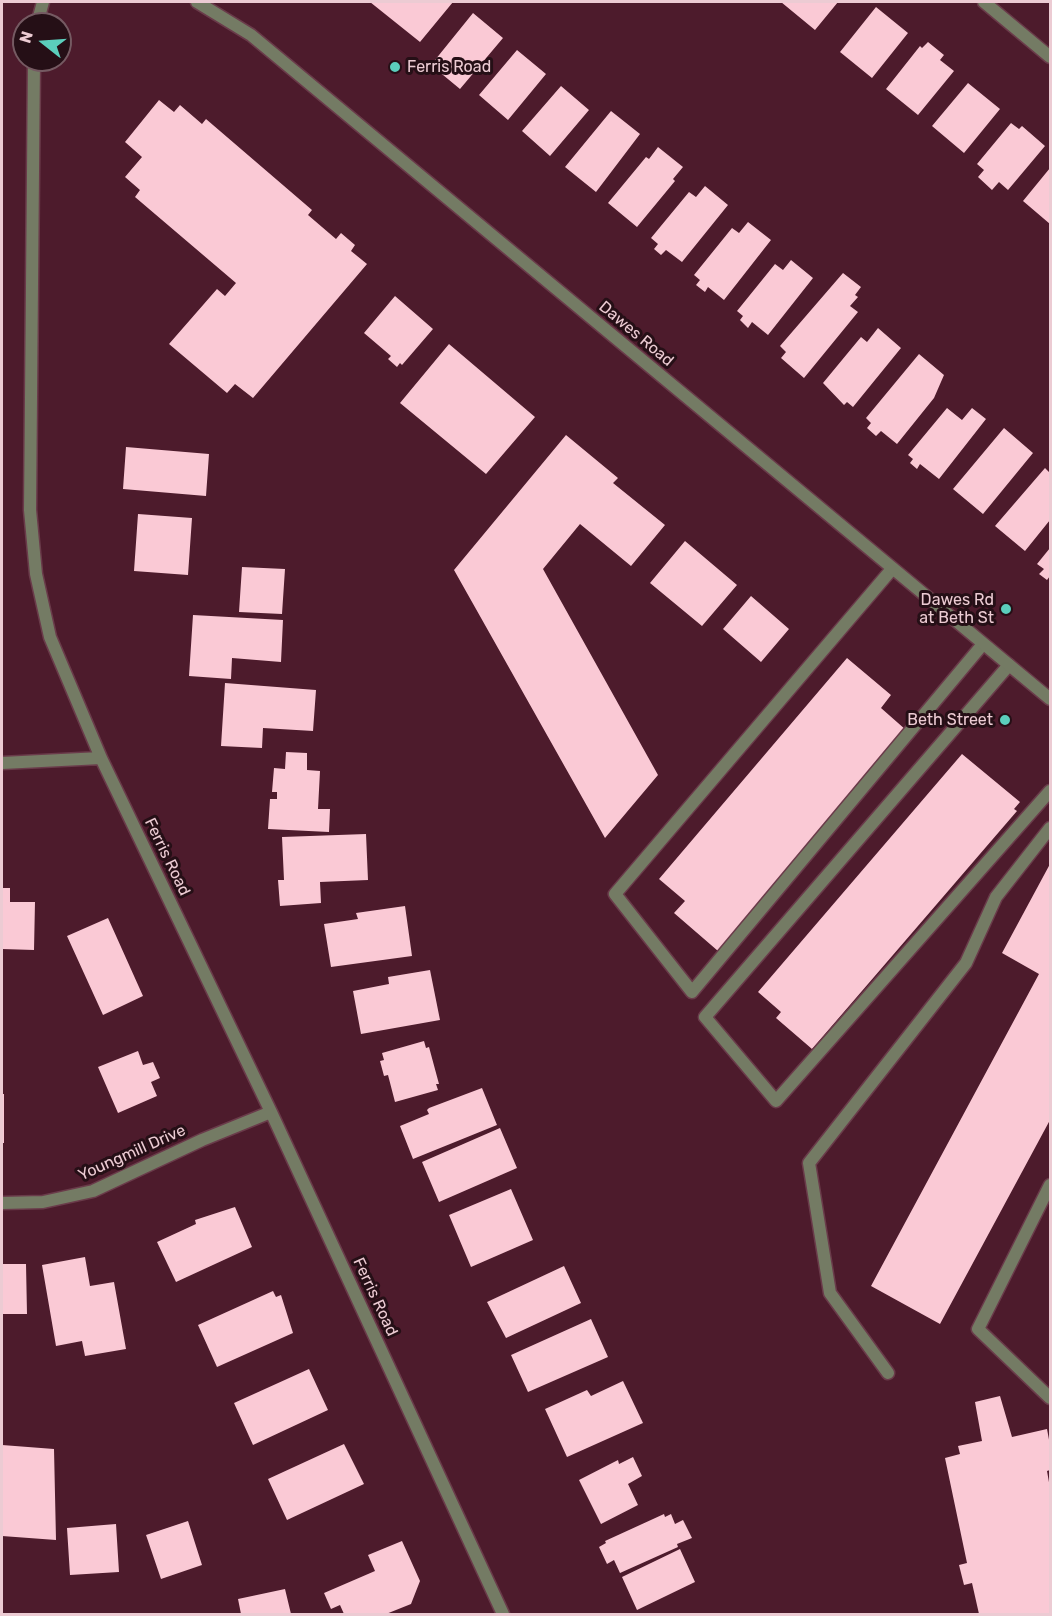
<!DOCTYPE html>
<style>
body{margin:0}
#map{position:relative;width:1052px;height:1616px;overflow:hidden;background:#4d1b2c;font-family:Rubik,sans-serif}
canvas{display:block}
.frame{position:absolute;inset:0;border:3px solid #eccbd3;pointer-events:none}
.north{position:absolute;left:12px;top:12px;width:60px;height:60px;box-sizing:border-box;background:#250f16;border:2px solid #755a62;border-radius:50%;rotate:287deg;font-size:16px;font-weight:700;line-height:24px;text-align:center;color:#eccbd3}
.north::after{content:'';display:block;margin:auto;width:21px;height:27px;background:#5bcebc;clip-path:polygon(50% 0,100% 100%,50% 72%,0 100%)}
</style>
<div id="map">
<canvas width="1052" height="1616"></canvas>
<div class="frame"></div>
<div class="north">N</div>
</div>
<script>
const ctx = document.querySelector('canvas').getContext('2d');
ctx.lineJoin = 'round';
function paint(path, color) {
  ctx.fillStyle = color;
  ctx.fill(path, 'evenodd');
}
function poly(rows) {
  const path = new Path2D();
  for (const r of rows) {
    path.moveTo(r[0], r[1]);
    for (let i = 2; i < r.length; i += 2) path.lineTo(r[i], r[i + 1]);
  }
  return path;
}
function strokePath(path, color, width, dash) {
  ctx.strokeStyle = color;
  ctx.lineWidth = width;
  ctx.lineCap = dash ? 'butt' : 'round';
  ctx.setLineDash(dash || []);
  ctx.stroke(path);
}
function label(font, color, halo, rows, align = 'center') {
  ctx.font = font + ' Rubik,sans-serif';
  ctx.lineWidth = 6;
  ctx.setLineDash([]);
  ctx.textBaseline = 'middle';
  ctx.strokeStyle = halo;
  ctx.fillStyle = color;
  for (const [text, x, y, turn = 0] of rows) {
    ctx.save();
    ctx.translate(x, y);
    ctx.rotate((+turn || 0) * Math.PI / 180);
    ctx.textAlign = isNaN(turn) ? turn : align;
    if (halo) ctx.strokeText(text, 0, 0);
    ctx.fillText(text, 0, 0);
    ctx.restore();
  }
}
paint(poly([
 [370,2,453,2,420,42],
 [781,2,838,2,815,30],
 [876,7,908,33,872,78,840,52],
 [473,13,503,38,460,89,437,70,441,65,435,60],
 [928,42,944,55,940,60,954,71,918,115,886,89,920,46,922,48],
 [517,50,546,74,508,120,479,95],
 [968,83,1000,109,964,153,932,126],
 [561,86,589,110,550,156,522,131],
 [159,100,174,112,180,105,202,124,206,119,312,210,308,215,336,239,341,233,355,245,351,251,367,264,253,398,235,384,227,393,169,344,217,289,225,296,236,283,135,197,140,190,125,177,142,157,125,142],
 [611,111,640,134,596,192,565,167],
 [1011,123,1019,129,1022,126,1045,146,1008,190,999,182,992,190,978,177,984,170,977,164],
 [658,147,683,167,673,179,675,181,637,227,608,203,646,157,649,159],
 [1050,168,1050,224,1023,201],
 [705,186,728,205,682,262,666,250,661,255,654,249,658,244,651,238,689,192,696,197],
 [748,222,771,240,724,300,708,287,705,292,696,285,700,280,694,275,732,228,739,233],
 [791,260,813,278,768,335,752,322,748,328,740,320,743,316,737,311,775,264,783,270],
 [843,273,861,287,855,295,858,297,850,306,858,312,804,378,781,358,786,352,780,346],
 [395,296,433,329,402,365,400,363,397,367,388,359,391,356,364,333],
 [878,328,901,348,853,407,847,402,844,405,823,383,861,337,867,342],
 [449,344,535,417,486,474,400,403],
 [919,354,944,375,934,398,897,444,881,431,876,436,867,428,871,423,866,418],
 [947,408,962,420,972,408,986,419,939,479,920,464,917,469,910,463,913,459,908,455],
 [1004,428,1033,453,983,514,953,489],
 [566,435,618,478,613,483,665,525,631,566,580,524,543,569,658,775,605,838,454,570],
 [126,447,209,454,206,496,123,489],
 [1045,468,1050,473,1050,520,1025,551,995,526],
 [138,514,192,518,188,575,134,571],
 [685,541,737,585,702,626,650,583],
 [1050,548,1050,576,1047,580,1039,574,1044,569,1037,564],
 [242,567,285,569,282,614,239,612],
 [751,596,789,629,761,662,723,629],
 [193,615,283,620,281,662,232,658,231,679,189,676],
 [847,658,891,695,881,708,906,730,902,738,718,951,674,913,685,901,659,879],
 [225,683,316,690,313,731,263,728,262,748,221,746],
 [286,752,307,753,307,770,320,771,318,809,330,809,329,832,268,829,270,799,277,799,277,792,272,792,274,768,285,769],
 [962,754,1020,802,1014,809,1017,811,812,1049,776,1018,781,1012,758,992],
 [366,834,368,880,320,882,321,903,280,906,278,880,284,880,282,837],
 [1050,864,1050,1120,940,1324,871,1286,1039,974,1002,953],
 [2,888,10,888,10,902,35,902,34,950,2,949],
 [405,906,412,956,331,967,324,924,358,919,356,913],
 [108,918,143,996,103,1015,67,936],
 [430,970,440,1020,361,1034,353,991,389,984,388,977],
 [424,1041,426,1048,429,1047,439,1084,436,1084,438,1090,395,1102,388,1075,384,1076,380,1061,384,1060,382,1053],
 [138,1051,143,1065,153,1062,160,1078,151,1082,157,1096,118,1113,98,1067],
 [482,1088,497,1125,413,1159,400,1126,429,1114,427,1110,429,1108],
 [2,1094,4,1094,4,1143,2,1143],
 [500,1128,517,1168,439,1202,422,1162],
 [511,1189,533,1240,471,1267,449,1215],
 [235,1207,252,1247,176,1282,157,1242,196,1224,195,1220],
 [85,1257,90,1286,114,1282,126,1349,85,1356,82,1341,56,1346,42,1265],
 [2,1264,26,1264,27,1314,2,1314],
 [564,1266,581,1303,506,1338,487,1302],
 [273,1291,276,1297,281,1295,293,1333,217,1367,198,1325],
 [591,1319,608,1357,528,1392,511,1355],
 [309,1369,328,1410,253,1445,234,1403],
 [623,1381,643,1423,567,1457,545,1409,587,1390,591,1396],
 [1000,1396,1012,1437,1047,1429,1050,1445,1050,1470,1047,1471,1050,1488,1050,1614,979,1614,972,1583,964,1585,959,1565,967,1563,945,1458,960,1454,958,1446,982,1441,975,1402],
 [344,1444,364,1484,287,1520,268,1479],
 [2,1445,54,1449,56,1540,2,1536],
 [633,1457,642,1476,628,1484,638,1505,601,1524,579,1480,618,1460,619,1464],
 [664,1514,665,1517,671,1514,675,1524,683,1520,692,1538,677,1544,678,1547,620,1573,614,1560,607,1564,599,1547,606,1543,605,1541],
 [188,1521,202,1565,161,1579,146,1535],
 [116,1524,119,1572,70,1575,67,1528],
 [402,1541,420,1581,411,1604,386,1614,344,1614,340,1605,331,1609,324,1593,375,1571,368,1555],
 [680,1549,695,1582,637,1610,622,1577],
 [285,1589,291,1614,241,1614,238,1599]
]), '#fac9d5');
const service = poly([
 [892,569,615,894,692,992,983,644],
 [1009,665,705,1017,776,1101,1050,791],
 [1050,1185,978,1329,1050,1398],
 [888,1373,830,1293,809,1163,966,963,996,897,1050,828]
]);
const minor = poly([
 [984,2,1050,57],
 [37,24,43,2],
 [34,60,30,510,36,574,50,637,101,758,271,1112,503,1614],
 [2,763,101,758],
 [2,1203,43,1202,93,1191,202,1140,271,1112]
]);
const tertiary = poly([
 [197,2,251,35,1050,699]
]);
strokePath(service, '#6a3b4a', 15);
strokePath(minor, '#6a3b4a', 15);
strokePath(tertiary, '#6a3b4a', 15);
strokePath(service, '#747b64', 12);
strokePath(minor, '#747b64', 12);
strokePath(tertiary, '#747b64', 12);
for (const [x, y, r, color] of [
 [395,67,6,"#5bcebc"],
 [1006,609,6,"#5bcebc"],
 [1005,720,6,"#5bcebc"]
]) {
  const dot = new Path2D();
  dot.arc(x, y, r, 0, 2 * Math.PI);
  ctx.fillStyle = color;
  ctx.fill(dot);
  strokePath(dot, '#250f16', 2);
}
label('16px', '#eccbd3', '#250f16', [
 ["Ferris Road",407,67,"left"],
 ["Dawes Rd",994,600],
 ["at Beth St",994,618],
 ["Beth Street",993,720]
], 'right');
label('16px', '#eccbd3', '#250f16', [
 ["Dawes Road",636,334,40],
 ["Ferris Road",167,857,64],
 ["Youngmill Drive",132,1153,-24],
 ["Ferris Road",375,1297,65]
]);
</script>
